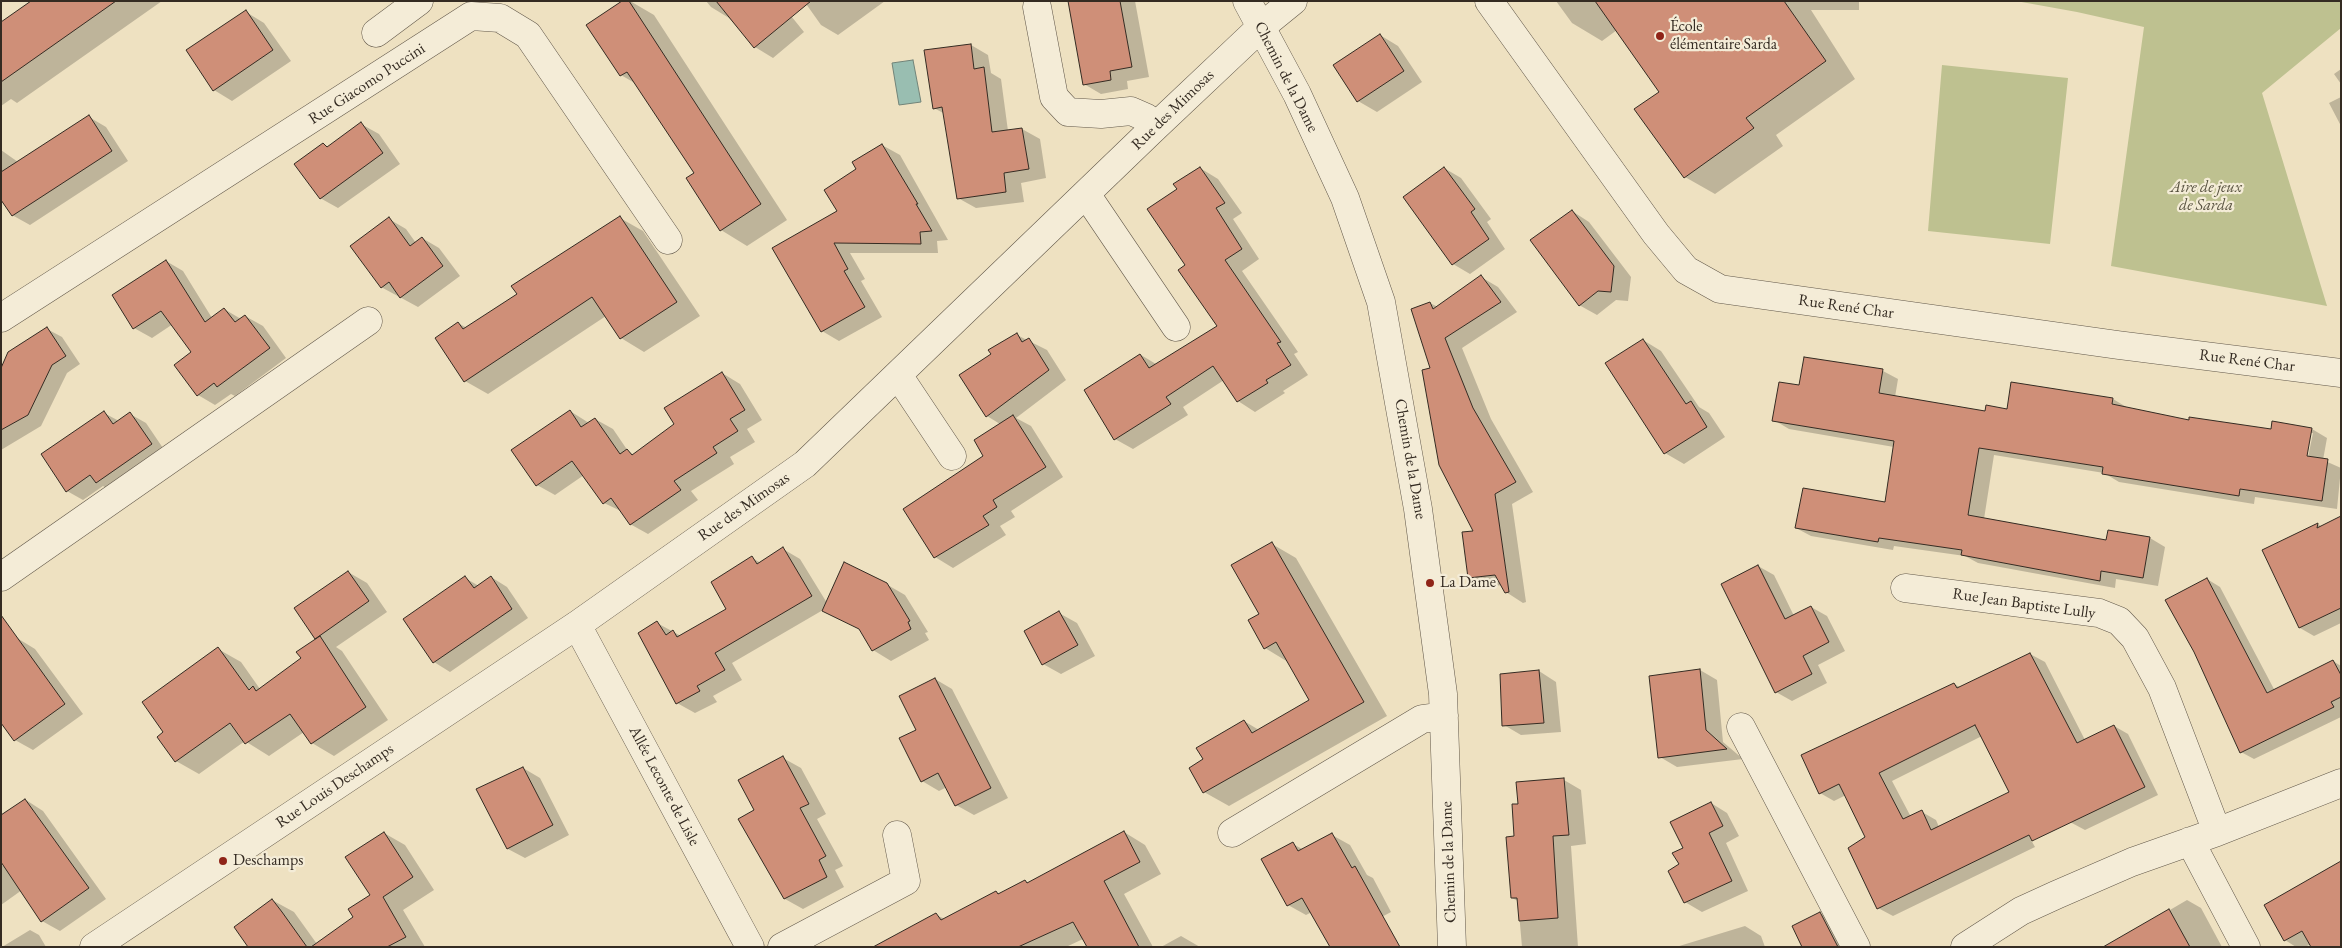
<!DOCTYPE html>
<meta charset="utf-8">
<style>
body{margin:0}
#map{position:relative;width:2342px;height:948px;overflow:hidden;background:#eee1c1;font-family:"EB Garamond",serif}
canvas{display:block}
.frame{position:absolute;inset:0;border:2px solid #342b22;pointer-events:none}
</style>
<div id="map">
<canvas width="2342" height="948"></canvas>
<div class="frame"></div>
</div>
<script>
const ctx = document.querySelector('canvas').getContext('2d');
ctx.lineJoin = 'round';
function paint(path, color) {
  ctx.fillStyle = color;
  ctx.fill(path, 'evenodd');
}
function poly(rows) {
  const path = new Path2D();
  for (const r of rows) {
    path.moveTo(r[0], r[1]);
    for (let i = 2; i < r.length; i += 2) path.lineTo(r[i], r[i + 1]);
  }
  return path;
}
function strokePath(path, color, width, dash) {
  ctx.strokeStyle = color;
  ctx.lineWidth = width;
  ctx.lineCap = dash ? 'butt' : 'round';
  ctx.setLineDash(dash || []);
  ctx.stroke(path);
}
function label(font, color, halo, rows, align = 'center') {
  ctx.font = font + ' "EB Garamond",serif';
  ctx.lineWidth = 4.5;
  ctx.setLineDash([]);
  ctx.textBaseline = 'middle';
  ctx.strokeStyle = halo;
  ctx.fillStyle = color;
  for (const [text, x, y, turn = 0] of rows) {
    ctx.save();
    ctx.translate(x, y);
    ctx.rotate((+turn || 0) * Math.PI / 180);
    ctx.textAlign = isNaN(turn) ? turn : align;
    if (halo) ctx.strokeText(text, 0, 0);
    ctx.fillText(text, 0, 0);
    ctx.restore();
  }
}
paint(poly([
 [2016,1,2341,1,2341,28,2262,93,2327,306,2111,266,2144,27,2077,12],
 [1942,65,2068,78,2050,244,1928,231]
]), '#bec190');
const water = poly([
 [913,60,921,102,899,105,892,63,913,60]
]);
paint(water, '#99beb1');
strokePath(water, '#718378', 1);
paint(poly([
 [34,1,162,1,17,103,11,99,1,106,1,24],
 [624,1,630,1,654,15,787,220,747,246,721,230,696,173,638,85,621,75],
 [706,1,779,1,804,32,773,58,755,47,729,18,711,7],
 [804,1,885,1,838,35,821,25],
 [1070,1,1135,1,1149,77,1127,81,1128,89,1101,94,1084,84],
 [1556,1,1859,1,1859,10,1811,10,1855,79,1776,135,1783,146,1715,194,1685,177,1660,92,1617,30,1602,41,1572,23],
 [246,12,264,23,291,61,232,101,214,90],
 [1380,35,1398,46,1422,82,1377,112,1358,101,1335,66],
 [971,45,988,55,991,73,1001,79,1008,131,1022,129,1040,139,1046,178,1021,183,1024,202,976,208,958,198,945,114,934,108],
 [2341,69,2341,84,2334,74],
 [2341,97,2341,126,2329,103],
 [89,117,106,127,128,161,30,225,12,215,1,198,1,150,18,162],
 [361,124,379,134,400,164,338,208,320,198,323,144,329,147],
 [882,145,900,155,948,240,937,241,938,253,850,253,865,279,861,281,882,317,839,341,822,331,774,249,839,211,858,169],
 [1200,168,1218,179,1242,213,1233,219,1259,259,1242,271,1298,352,1294,354,1308,375,1283,391,1285,393,1255,412,1238,401,1224,380,1183,407,1188,415,1133,449,1115,439,1141,355,1156,364,1219,326,1186,265,1179,189],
 [1444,168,1461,178,1491,219,1487,222,1505,249,1470,274,1453,264,1405,197],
 [1572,211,1589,222,1631,277,1628,301,1616,300,1597,315,1579,305],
 [620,218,643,231,700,316,644,352,621,338,606,316,488,394,465,381,458,323,467,328,518,295],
 [389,219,406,229,416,243,422,238,439,248,460,276,418,307,381,287],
 [166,261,183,271,212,318,224,309,241,319,245,316,263,326,286,358,235,396,231,394,215,405,198,395,193,353,173,324,152,338,134,328],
 [1481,277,1498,287,1517,312,1462,348,1491,419,1533,492,1512,504,1526,602,1523,603,1506,592,1502,585,1487,587,1469,577,1475,532,1431,369,1430,303,1438,307],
 [47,329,62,337,80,364,67,373,41,426,1,450,1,371],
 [1017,335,1047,350,1066,380,1016,418,1031,426,1063,477,1011,511,1015,517,1000,526,1006,535,953,568,935,557,1000,424,987,416,992,355],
 [1643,340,1661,351,1699,407,1709,413,1725,437,1684,464,1665,453,1607,364],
 [1883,371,1898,379,1895,397,1986,412,2008,410,2012,383,2113,399,2128,408,2190,421,2272,430,2273,423,2312,429,2327,438,2323,460,2341,468,2337,509,2255,497,2254,504,2119,482,2104,473,1994,455,1984,519,2107,541,2109,531,2150,538,2165,547,2158,586,2116,579,2115,588,1978,563,1965,556,1894,546,1893,550,1811,536,1796,528,1886,503,1894,447,1789,429,1774,420,1800,386],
 [2310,433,2313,433,2307,462,2305,462],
 [722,373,740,384,762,420,747,429,755,442,730,457,734,464,691,491,698,500,648,534,630,524,623,512,604,503,584,475,555,495,537,485,570,411,589,423,595,419,613,429,628,451,634,455,675,424],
 [104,413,119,421,130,414,146,423,167,454,113,492,103,486,83,500,67,491],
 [2341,518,2341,623,2314,636,2300,628,2263,551,2318,524,2322,527],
 [1272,544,1296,558,1387,716,1229,806,1204,792,1205,760,1244,721,1259,730,1311,700,1288,662,1265,648,1261,614],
 [783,549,800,559,827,603,886,584,905,595,928,632,925,633,929,640,891,661,873,650,861,630,823,610,732,663,742,680,713,696,717,702,695,713,677,703,657,623,681,636,728,609,752,558,761,563],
 [1758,566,1774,575,1794,616,1811,607,1827,616,1845,651,1818,665,1827,683,1792,701,1776,692],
 [348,572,367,583,387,612,336,647,342,651,388,720,334,756,312,743,304,732,269,756,245,741,199,774,176,761,165,732,218,649,241,662,260,689,302,659,318,639,316,638],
 [491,577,507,587,528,618,450,672,434,662,465,578,479,586],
 [2207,579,2220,587,2275,691,2333,661,2341,666,2341,717,2254,759,2241,752],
 [1059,613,1077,623,1095,656,1061,674,1043,664],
 [17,638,35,649,83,714,33,750,15,740],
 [2030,654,2045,662,2085,740,2114,726,2128,734,2158,795,2085,830,2070,822,2027,833,2035,847,1893,916,1878,908,1867,838,1846,795,1834,801,1820,793,1954,684,1960,687],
 [1982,736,2010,792,1939,827,1936,820,1922,812,1911,817,1892,781],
 [1700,670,1717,680,1723,742,1743,759,1677,767,1660,757],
 [1539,671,1556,682,1561,732,1521,735,1504,725],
 [935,679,952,689,1008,798,974,815,956,805,947,787,939,791,922,781,917,730],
 [783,758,801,768,826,814,817,819,843,866,835,870,844,887,803,909,785,899,740,819,756,810],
 [523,768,540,778,569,835,525,858,508,849,478,790],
 [1564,780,1581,790,1586,844,1571,846,1578,947,1522,947,1518,901,1512,898,1520,805],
 [26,800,43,811,106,899,60,931,42,921,22,890,1,905,1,866,4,865],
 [1711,803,1727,813,1739,836,1726,843,1748,891,1702,912,1685,902,1684,848],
 [1124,832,1145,845,1161,874,1124,894,1153,947,1088,947,1083,939,1066,947,897,947,936,915,945,919,996,892,1000,894,1025,881,1029,883],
 [384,833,405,845,434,890,403,910,425,947,249,947,272,900,294,912,317,944,355,917,371,895],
 [1332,835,1350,845,1367,875,1373,878,1391,912,1339,940,1312,912,1306,915,1288,905,1293,844,1304,850],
 [2341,863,2311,944,2305,947,2296,947,2285,940],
 [2187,900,2201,908,2222,947,2143,947,2134,931],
 [1820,913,1829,918,1844,947,1804,947],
 [1745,926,1761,936,1765,947,1676,947],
 [30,930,39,935,46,947,2,947],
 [1181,936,1200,947,1161,947]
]), '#0003');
const building = poly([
 [31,1,116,1,1,82,1,22,31,1],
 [622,1,629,1,761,204,720,231,686,178,694,173,627,72,620,76,586,25,622,1],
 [716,1,811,1,754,48,716,1],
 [1068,1,1120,1,1132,67,1110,71,1111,80,1083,85,1068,1],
 [1595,1,1784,1,1826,61,1746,118,1754,128,1684,178,1634,109,1659,92,1595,1],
 [246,10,273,50,213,91,186,50,246,10],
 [1380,34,1404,71,1357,102,1333,65,1380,34],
 [971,44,974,69,984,67,992,132,1022,128,1029,169,1004,173,1006,192,957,199,942,107,933,109,924,50,971,44],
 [89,115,112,151,12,216,1,200,1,172,89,115],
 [361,122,383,153,320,199,294,164,323,143,327,147,361,122],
 [882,144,918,204,916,204,932,231,920,232,921,244,834,243,848,269,844,271,865,307,821,332,772,248,837,211,824,190,856,169,852,162,882,144],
 [1200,167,1225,203,1216,208,1242,249,1225,260,1281,342,1277,343,1291,365,1266,380,1268,383,1237,402,1213,366,1166,397,1171,404,1114,440,1084,390,1140,354,1149,368,1217,326,1178,270,1185,265,1147,209,1177,189,1173,184,1200,167],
 [1444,167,1475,209,1471,212,1489,239,1452,265,1403,197,1444,167],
 [1572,210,1614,266,1611,292,1598,291,1579,306,1530,240,1572,210],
 [620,216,677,302,620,339,592,297,464,382,435,338,458,322,463,329,517,294,511,286,620,216],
 [389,217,410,246,422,237,443,266,400,298,389,282,381,288,350,246,389,217],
 [166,260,205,322,224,308,235,322,245,315,270,348,217,387,214,383,197,396,174,365,191,352,161,311,133,329,112,295,166,260],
 [1481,275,1501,302,1445,338,1473,408,1516,482,1495,494,1509,592,1505,593,1495,575,1468,578,1462,532,1473,531,1439,465,1422,370,1430,368,1411,309,1430,302,1433,309,1481,275],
 [47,327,66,356,52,365,28,415,1,430,1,368,8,352,47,327],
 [1017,333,1022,342,1029,338,1049,370,986,417,959,375,991,354,988,350,1017,333],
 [1643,339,1686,404,1691,401,1707,427,1664,454,1605,363,1643,339],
 [1804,357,1883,369,1879,393,1985,411,1986,405,2007,409,2011,382,2113,398,2112,404,2189,420,2189,417,2271,429,2272,421,2312,428,2307,456,2328,459,2322,501,2240,489,2239,496,2102,474,2103,467,1979,448,1968,515,2106,540,2108,530,2150,537,2143,578,2101,571,2100,581,1961,555,1962,550,1879,538,1878,542,1795,528,1803,488,1885,502,1894,441,1772,421,1779,382,1799,385,1804,357],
 [722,372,745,410,730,419,738,431,713,447,717,453,674,481,681,490,630,525,611,498,603,504,572,461,536,486,511,450,570,410,581,427,595,418,620,454,627,449,632,455,674,424,664,408,722,372],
 [104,411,113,424,130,412,152,444,96,483,90,475,66,492,41,454,104,411],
 [1013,415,1046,467,993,500,997,507,983,516,989,525,934,558,903,509,983,456,974,440,1013,415],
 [2341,516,2341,608,2299,628,2262,550,2318,523,2317,528,2341,516],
 [1272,542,1364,702,1203,793,1189,768,1203,759,1196,748,1244,720,1252,733,1309,700,1276,642,1264,649,1248,620,1259,614,1231,565,1272,542],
 [783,547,812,596,715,653,725,670,697,686,700,691,676,704,638,633,657,621,666,635,673,630,677,637,726,609,711,582,752,556,757,564,783,547],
 [844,562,887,583,910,621,908,622,911,629,872,651,859,629,822,611,844,562],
 [1758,565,1785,619,1811,606,1829,642,1803,656,1812,674,1775,693,1721,584,1758,565],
 [348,571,369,601,315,639,294,608,348,571],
 [465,576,474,588,491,576,512,609,433,663,403,619,465,576],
 [2207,578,2267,693,2333,660,2341,675,2341,697,2331,702,2334,707,2240,753,2194,652,2165,600,2207,578],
 [1059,611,1078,645,1042,665,1024,631,1059,611],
 [1,615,65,704,14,741,1,723,1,615],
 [320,636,366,707,311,744,290,714,245,744,230,723,175,762,157,737,163,732,142,702,218,647,249,690,253,686,256,691,301,658,296,652,320,636],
 [2030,653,2077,743,2114,725,2145,787,2032,841,2029,835,1877,909,1848,848,1865,837,1839,784,1819,794,1801,755,1954,683,1957,688,2030,653],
 [1975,725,2009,792,1931,830,1922,810,1903,819,1879,773,1975,725],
 [1700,669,1706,730,1727,749,1658,758,1649,676,1700,669],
 [1539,670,1544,723,1502,726,1500,674,1539,670],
 [935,678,991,788,955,806,938,773,921,782,899,738,916,730,899,696,935,678],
 [783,756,809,804,800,808,826,856,819,860,827,877,784,899,738,819,754,810,738,780,783,756],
 [523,767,553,825,507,849,476,789,523,767],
 [1564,778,1569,835,1553,836,1558,918,1519,921,1517,898,1511,898,1506,837,1514,836,1512,804,1518,804,1516,782,1564,778],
 [25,799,89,888,41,922,1,862,1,815,25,799],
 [1711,802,1723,826,1709,833,1732,881,1684,903,1668,871,1679,864,1672,853,1683,848,1670,822,1711,802],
 [1124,831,1140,862,1104,881,1139,947,1087,947,1073,922,1018,947,873,947,936,913,941,920,996,891,998,894,1025,880,1027,883,1124,831],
 [384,832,413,877,383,897,406,937,387,947,311,947,353,917,348,909,370,895,345,857,384,832],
 [1332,833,1352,868,1355,866,1400,947,1330,947,1302,898,1287,906,1261,859,1293,842,1298,851,1332,833],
 [2341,861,2341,947,2311,947,2302,931,2284,941,2264,905,2341,861],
 [272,899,282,912,307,947,248,947,234,927,272,899],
 [2169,909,2190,947,2103,947,2169,909],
 [1820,912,1838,947,1802,947,1792,926,1820,912]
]);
paint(building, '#cf8f78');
strokePath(building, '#342b22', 1);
const minor = poly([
 [1247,1,1297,94,1345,198,1381,302,1418,509,1443,694,1452,947],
 [1489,1,1656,234,1686,270,1720,289,2118,345,2341,373],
 [1037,7,1054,97,1068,112,1101,114,1131,111,1147,118,1153,129],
 [376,33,419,1],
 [1086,194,1176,327],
 [1,318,471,16,500,18,528,35,668,240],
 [898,375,952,456],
 [1,577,368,321],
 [1905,588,2099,613,2119,621,2135,638,2162,688,2217,832],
 [577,625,750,947],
 [1741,727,1856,947],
 [1232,833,1422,719,1444,716],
 [2190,841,2246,947],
 [94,947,577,625,805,464,1153,129,1261,27,1293,1],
 [782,947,906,881,897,835],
 [1965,947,2021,911,2056,895,2132,862,2217,832,2341,783]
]);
strokePath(minor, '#62584a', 29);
strokePath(minor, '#f4ecd7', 28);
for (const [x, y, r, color] of [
 [1660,36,5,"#8f2418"],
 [1430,583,5,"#8f2418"],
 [223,861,5,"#8f2418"]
]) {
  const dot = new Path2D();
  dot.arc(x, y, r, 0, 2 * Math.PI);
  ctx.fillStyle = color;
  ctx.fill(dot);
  strokePath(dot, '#f4ecd7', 2);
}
label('16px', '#342b22', '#f4ecd7', [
 ["École",1670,27],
 ["élémentaire Sarda",1670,45],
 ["La Dame",1440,583],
 ["Deschamps",233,861]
], 'left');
label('16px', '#342b22', '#f4ecd7', [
 ["Chemin de la Dame",1286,77,63],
 ["Rue Giacomo Puccini",367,84,-33],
 ["Rue des Mimosas",1173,110,-44],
 ["Rue René Char",1846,307,8],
 ["Rue René Char",2247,361,7],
 ["Chemin de la Dame",1410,459,80],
 ["Rue des Mimosas",744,507,-35],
 ["Rue Jean Baptiste Lully",2024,604,8],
 ["Rue Louis Deschamps",335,786,-34],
 ["Allée Leconte de Lisle",664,786,62],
 ["Chemin de la Dame",1449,862,-92]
]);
label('italic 16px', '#56503e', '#f4ecd7', [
 ["Aire de jeux",2206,188],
 ["de Sarda",2206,206]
]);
</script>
